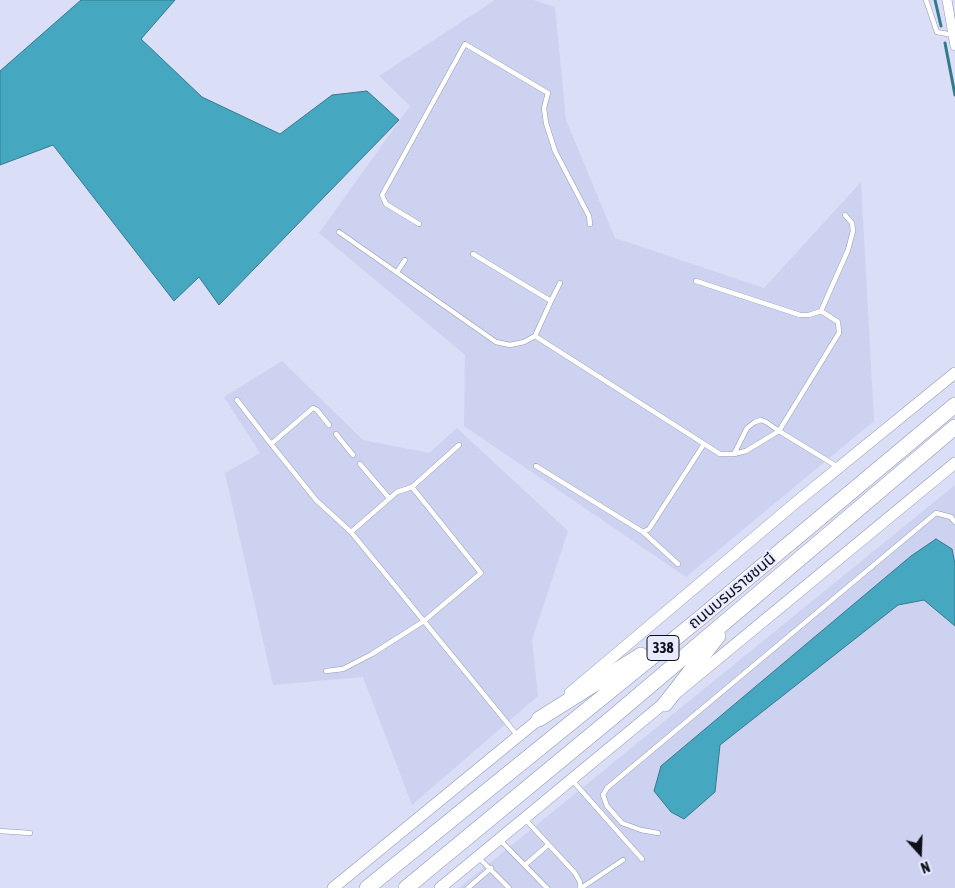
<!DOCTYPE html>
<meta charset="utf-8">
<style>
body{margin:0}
#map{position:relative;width:955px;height:888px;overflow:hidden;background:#dadef6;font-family:"Asap Condensed",sans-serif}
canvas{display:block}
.north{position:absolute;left:895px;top:828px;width:50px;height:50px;-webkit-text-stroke:4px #e8ebff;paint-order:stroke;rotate:160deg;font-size:14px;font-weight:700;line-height:20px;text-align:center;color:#0e0f17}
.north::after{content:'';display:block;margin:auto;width:18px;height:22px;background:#0e0f17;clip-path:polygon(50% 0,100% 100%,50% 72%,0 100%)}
</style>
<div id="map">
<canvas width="955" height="888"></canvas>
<div class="north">N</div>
</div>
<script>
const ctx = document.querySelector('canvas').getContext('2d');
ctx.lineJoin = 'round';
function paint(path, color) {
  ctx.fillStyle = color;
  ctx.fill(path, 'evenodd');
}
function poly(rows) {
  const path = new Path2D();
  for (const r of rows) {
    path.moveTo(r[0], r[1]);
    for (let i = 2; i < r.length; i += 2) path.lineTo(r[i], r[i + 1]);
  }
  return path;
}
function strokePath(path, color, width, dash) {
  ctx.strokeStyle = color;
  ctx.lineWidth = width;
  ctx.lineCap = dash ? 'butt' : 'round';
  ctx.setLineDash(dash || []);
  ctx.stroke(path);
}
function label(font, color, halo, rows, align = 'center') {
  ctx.font = font + ' "Asap Condensed","Noto Sans Thai",sans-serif';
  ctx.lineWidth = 4;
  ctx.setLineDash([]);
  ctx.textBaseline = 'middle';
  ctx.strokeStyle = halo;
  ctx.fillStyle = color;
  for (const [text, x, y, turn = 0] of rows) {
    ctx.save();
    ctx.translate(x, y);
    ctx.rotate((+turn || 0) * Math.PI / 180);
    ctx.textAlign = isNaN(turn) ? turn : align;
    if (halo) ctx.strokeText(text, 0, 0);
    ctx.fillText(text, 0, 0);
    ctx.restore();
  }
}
paint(poly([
 [495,0,534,0,555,7,566,120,615,238,764,288,861,182,874,421,686,577,464,426,465,355,319,233,410,106,379,76],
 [282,361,363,440,429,453,457,428,568,531,532,640,538,696,412,805,363,677,273,685,225,473,260,453,224,397],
 [955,485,955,888,459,888]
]), '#cdd2f0');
const water = poly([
 [81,0,175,0,141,39,202,97,280,134,332,95,367,91,399,120,219,305,199,277,174,301,53,145,0,165,0,71,81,0],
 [936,539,952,549,955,564,955,626,924,600,898,605,720,745,715,792,684,819,671,812,654,791,661,766,911,556,936,539]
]);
paint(water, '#45a8c0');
strokePath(water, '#347a8d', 1);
strokePath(poly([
 [935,0,941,26],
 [945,43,955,95]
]), '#347a8d', 3);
const lane = poly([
 [926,0,937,32,953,35],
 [419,224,386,204,382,195,465,44,548,93,544,108,546,123,555,151,589,216,590,224],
 [339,232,496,342,510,345,524,342,535,336],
 [473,254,551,301,535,336,720,454,734,454,746,451,779,431,838,467],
 [397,272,405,260],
 [696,281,800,315,809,315,821,311],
 [551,301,560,283],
 [237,400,271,444,313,408,317,410,329,425],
 [336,434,353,455],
 [271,444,316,500,351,532,517,735],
 [734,454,747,428,755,422,761,420,766,422,779,431,839,333,838,322,821,311,848,250,853,231,852,223,845,215],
 [360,464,389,498],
 [536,466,643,532,649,529,704,444],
 [412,487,459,445],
 [643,532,678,564],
 [326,671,343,669,372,654,424,621,481,573,412,487,397,492,351,532],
 [572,780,642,859],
 [525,819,575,873,580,882,580,888],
 [0,831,30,833],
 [658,833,641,830,622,823,607,806,603,795,607,788,936,513,951,517,955,522],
 [500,840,547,888],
 [478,857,509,888],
 [525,865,548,845],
 [468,888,491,868],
 [581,888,623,860]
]);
const street = poly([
 [947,0,955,46]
]);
const secondary = poly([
 [570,693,794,504,955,373],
 [333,888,544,715],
 [440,888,955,463]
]);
const highway = poly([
 [665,704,718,636],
 [539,719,641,655],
 [367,888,699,619,955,405],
 [406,888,613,717,955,427]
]);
strokePath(lane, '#9599af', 5.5);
strokePath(street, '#9599af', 10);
strokePath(secondary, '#9599af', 12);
strokePath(highway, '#9599af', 16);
strokePath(lane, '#fff', 4.5);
strokePath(street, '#fff', 9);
strokePath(secondary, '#fff', 11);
strokePath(highway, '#fff', 15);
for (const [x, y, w] of [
 [663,648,32]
]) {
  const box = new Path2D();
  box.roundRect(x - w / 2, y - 12.5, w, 25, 4);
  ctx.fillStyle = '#e8ebff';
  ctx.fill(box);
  strokePath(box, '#0e0f17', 1);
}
label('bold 15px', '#0e0f17', null, [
 ["338",663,648]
]);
label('16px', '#0e0f17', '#e8ebff', [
 ["ถนนบรมราชชนนี",732,591,-40]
]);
</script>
